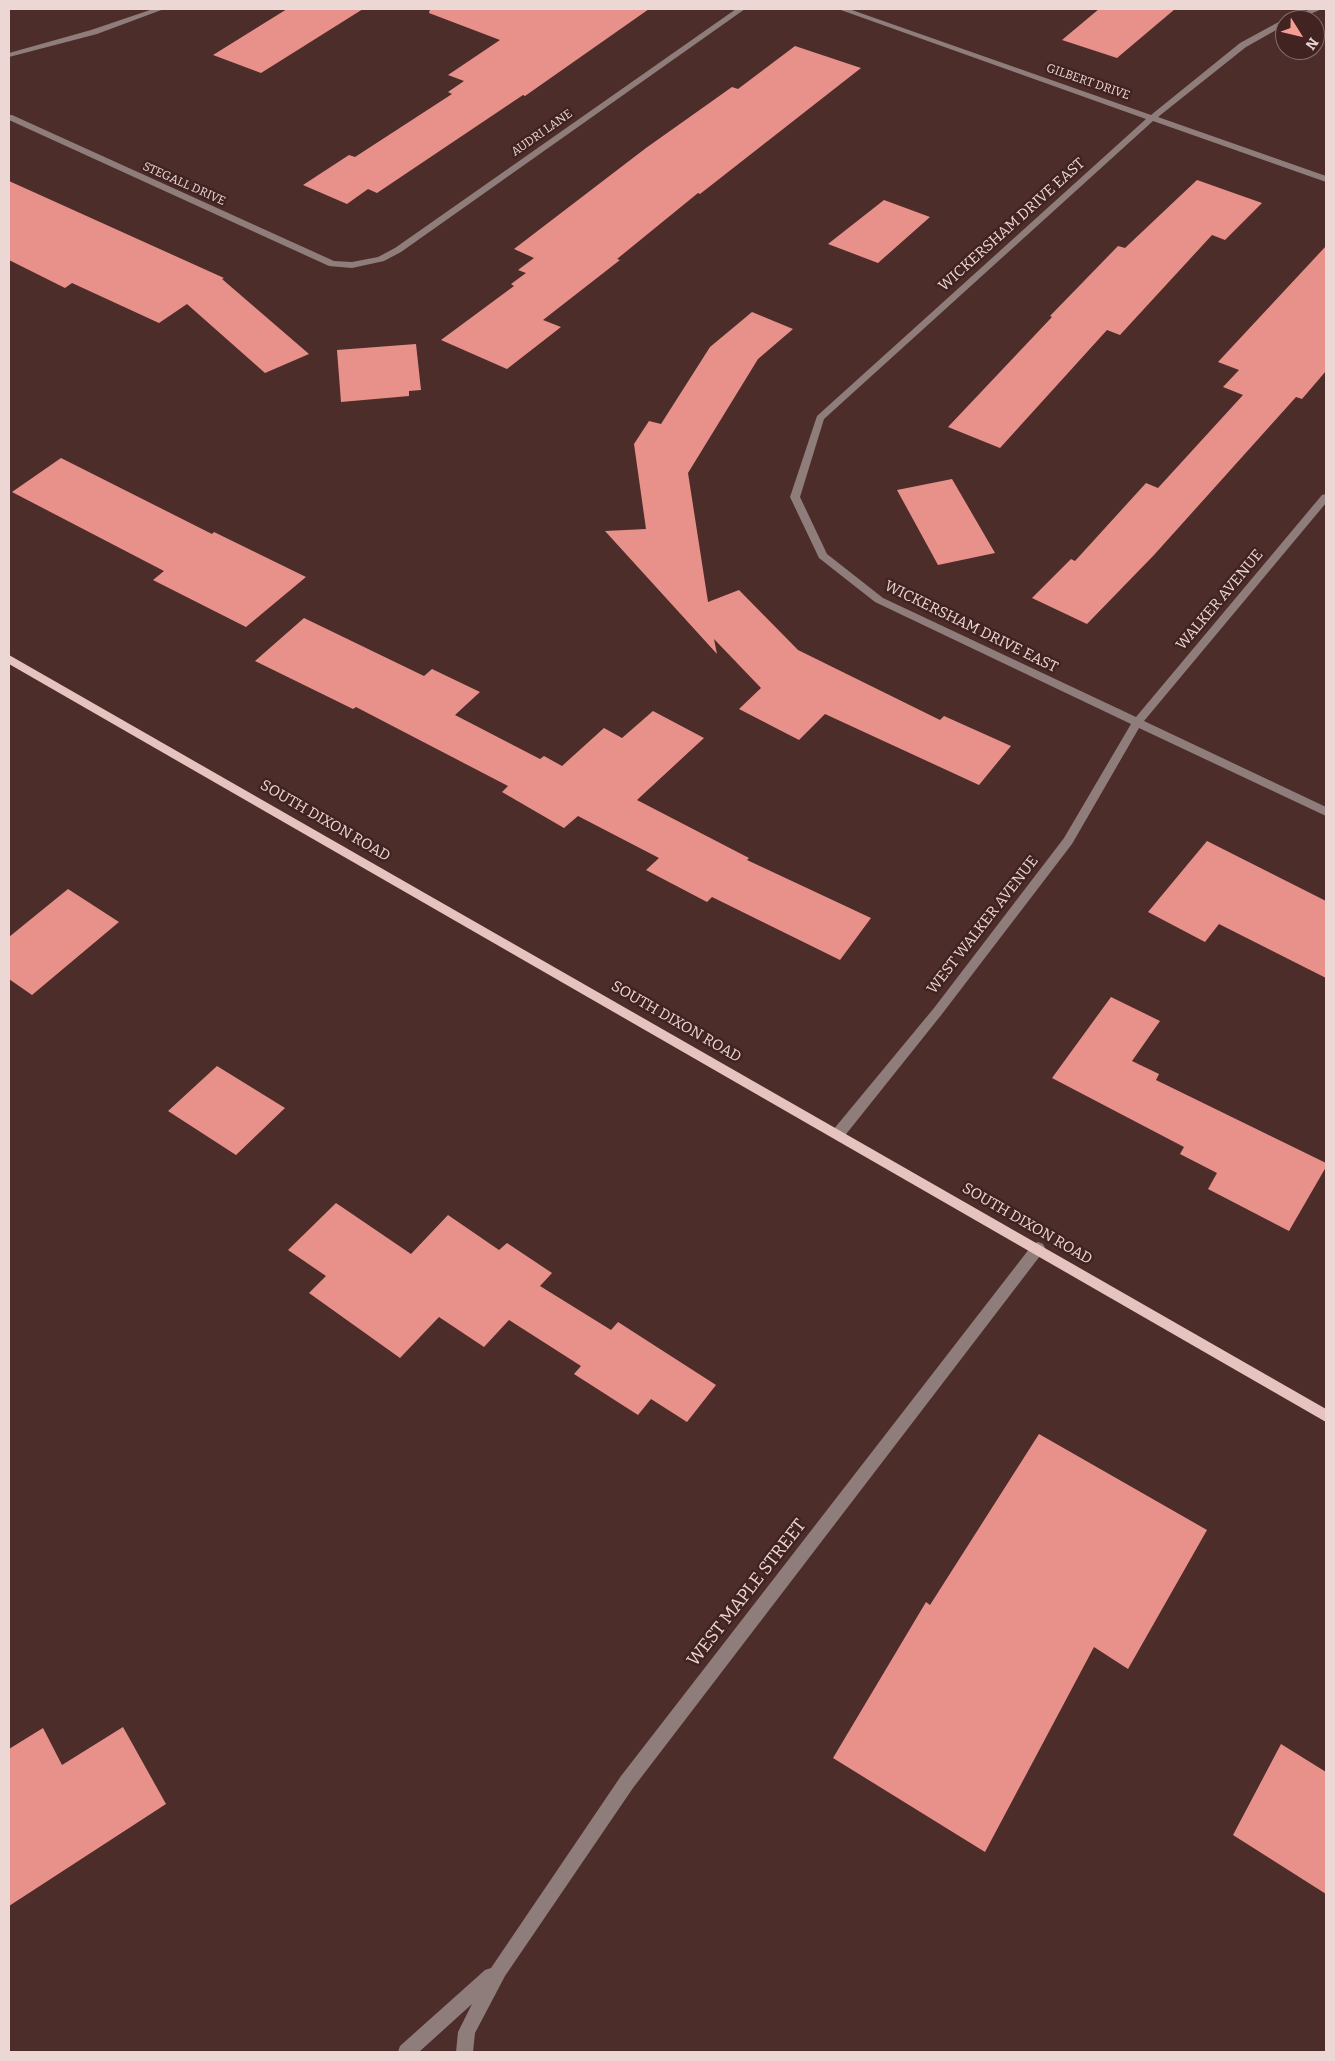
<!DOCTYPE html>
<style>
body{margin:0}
#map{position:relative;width:1335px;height:2061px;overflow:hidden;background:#4d2d2a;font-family:Bitter,serif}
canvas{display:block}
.frame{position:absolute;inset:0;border:10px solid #ecd7d5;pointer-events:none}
.north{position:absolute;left:1275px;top:10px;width:50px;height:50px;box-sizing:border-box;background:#412321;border:1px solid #856b69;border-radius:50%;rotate:126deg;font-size:14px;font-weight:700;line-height:20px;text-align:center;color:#ecd7d5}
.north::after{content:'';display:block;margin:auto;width:18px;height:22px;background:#f59c95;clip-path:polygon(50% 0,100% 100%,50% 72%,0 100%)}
</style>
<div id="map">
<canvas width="1335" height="2061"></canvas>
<div class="frame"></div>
<div class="north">N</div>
</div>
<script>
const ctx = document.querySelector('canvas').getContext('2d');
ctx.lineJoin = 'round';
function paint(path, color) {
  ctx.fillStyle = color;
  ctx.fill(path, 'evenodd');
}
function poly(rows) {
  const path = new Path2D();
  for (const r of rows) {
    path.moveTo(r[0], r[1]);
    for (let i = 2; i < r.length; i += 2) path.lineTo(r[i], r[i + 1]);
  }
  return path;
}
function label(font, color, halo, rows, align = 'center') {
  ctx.font = font + ' Bitter,serif';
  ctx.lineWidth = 5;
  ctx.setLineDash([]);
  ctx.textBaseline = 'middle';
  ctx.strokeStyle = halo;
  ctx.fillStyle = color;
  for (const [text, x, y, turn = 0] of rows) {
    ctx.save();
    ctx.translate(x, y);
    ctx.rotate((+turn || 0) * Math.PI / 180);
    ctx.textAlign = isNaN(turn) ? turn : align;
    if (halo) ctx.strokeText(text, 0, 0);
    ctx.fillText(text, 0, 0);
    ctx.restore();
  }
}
paint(poly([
 [287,9,363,9,261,73,213,55],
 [430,9,649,9,525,96,523,95,377,193,368,189,347,204,303,185,349,155,355,157,452,94,448,92,464,81,448,75,500,40,429,13],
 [1099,9,1175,9,1117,58,1062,40],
 [795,46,861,68,700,194,698,193,617,259,620,260,543,320,561,327,507,369,441,340,514,286,511,284,526,273,518,270,534,258,514,249,646,148,732,87,738,89],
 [1197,180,1262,203,1225,240,1212,235,1120,335,1107,330,1000,448,948,427,1052,317,1050,316,1118,246,1125,248],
 [9,181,224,278,222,279,309,354,265,373,187,304,159,323,72,283,65,288,9,260],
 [884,200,930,217,878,263,828,244],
 [1326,246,1326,371,1302,399,1296,397,1154,555,1087,624,1032,598,1071,559,1075,561,1146,483,1158,488,1243,395,1223,387,1239,370,1218,362],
 [752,312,793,329,758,359,688,473,708,602,739,590,798,650,940,720,944,716,1011,746,979,785,825,714,799,740,739,709,761,688,714,639,717,654,605,531,646,529,634,444,649,421,661,424,710,347],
 [416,344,421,390,409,391,409,396,341,402,337,350],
 [61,458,212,534,214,532,306,577,246,627,153,580,164,571,12,492],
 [952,479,995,553,938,565,897,490],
 [304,618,424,676,432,669,480,692,455,715,540,759,544,756,562,766,604,728,622,738,653,711,704,738,637,800,749,858,747,860,871,918,840,960,712,897,707,902,646,870,659,858,578,816,564,828,502,792,508,786,356,707,353,709,255,661],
 [1207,841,1326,901,1326,978,1219,924,1205,942,1148,912],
 [68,889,119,922,32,995,9,979,9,937],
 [1111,997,1160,1021,1132,1061,1159,1074,1156,1080,1326,1163,1326,1167,1289,1231,1208,1189,1217,1173,1180,1154,1184,1147,1052,1078],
 [217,1066,285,1108,236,1155,168,1111],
 [336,1203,411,1254,448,1215,499,1250,507,1243,552,1273,540,1286,611,1330,618,1322,716,1385,687,1422,651,1399,638,1415,574,1374,581,1366,509,1320,484,1347,439,1317,400,1358,309,1293,326,1276,288,1250],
 [1039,1434,1207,1530,1128,1669,1094,1647,985,1852,833,1758,926,1602,930,1605],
 [123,1727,166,1804,9,1906,9,1749,43,1728,62,1765],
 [1281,1744,1326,1772,1326,1894,1233,1835]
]), '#e8918b');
paint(poly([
 [153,9,164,9,97,34,9,57,9,53,91,30,153,9],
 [736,9,745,9,401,252,384,261,352,268,329,266,9,120,9,115,12,115,334,261,352,262,378,257,395,248,736,9],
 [838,9,849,9,1151,115,1240,43,1286,18,1311,9,1322,9,1296,20,1285,20,1285,25,1246,47,1158,117,1326,176,1326,182,1153,121,824,419,800,497,827,554,883,598,1136,717,1322,495,1326,494,1326,503,1144,721,1326,807,1326,816,1139,728,1072,844,942,1014,843,1138,838,1139,833,1138,832,1134,833,1130,934,1008,1064,838,1131,724,875,602,819,558,790,497,817,416,1146,119,838,9],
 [1038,1242,1043,1244,1045,1248,1043,1252,633,1788,505,1976,475,2033,473,2052,456,2052,458,2032,472,2004,419,2052,398,2052,400,2046,485,1970,491,1968,621,1776,1033,1244,1038,1242]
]), '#8f7d7c');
paint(poly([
 [9,655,1326,1409,1326,1422,9,664,9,655]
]), '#e7c3c0');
label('12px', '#ecd7d5', '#412321', [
 ["GILBERT DRIVE",1088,82,19],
 ["AUDRI LANE",542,133,-35],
 ["STEGALL DRIVE",184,184,24]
]);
label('15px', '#ecd7d5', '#412321', [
 ["WICKERSHAM DRIVE EAST",1012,225,-42],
 ["WALKER AVENUE",1220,600,-50],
 ["WICKERSHAM DRIVE EAST",971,627,26],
 ["SOUTH DIXON ROAD",325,821,30],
 ["WEST WALKER AVENUE",983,925,-52],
 ["SOUTH DIXON ROAD",676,1022,30],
 ["SOUTH DIXON ROAD",1027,1224,30]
]);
label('18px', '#ecd7d5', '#412321', [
 ["WEST MAPLE STREET",747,1593,-52]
]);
</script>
